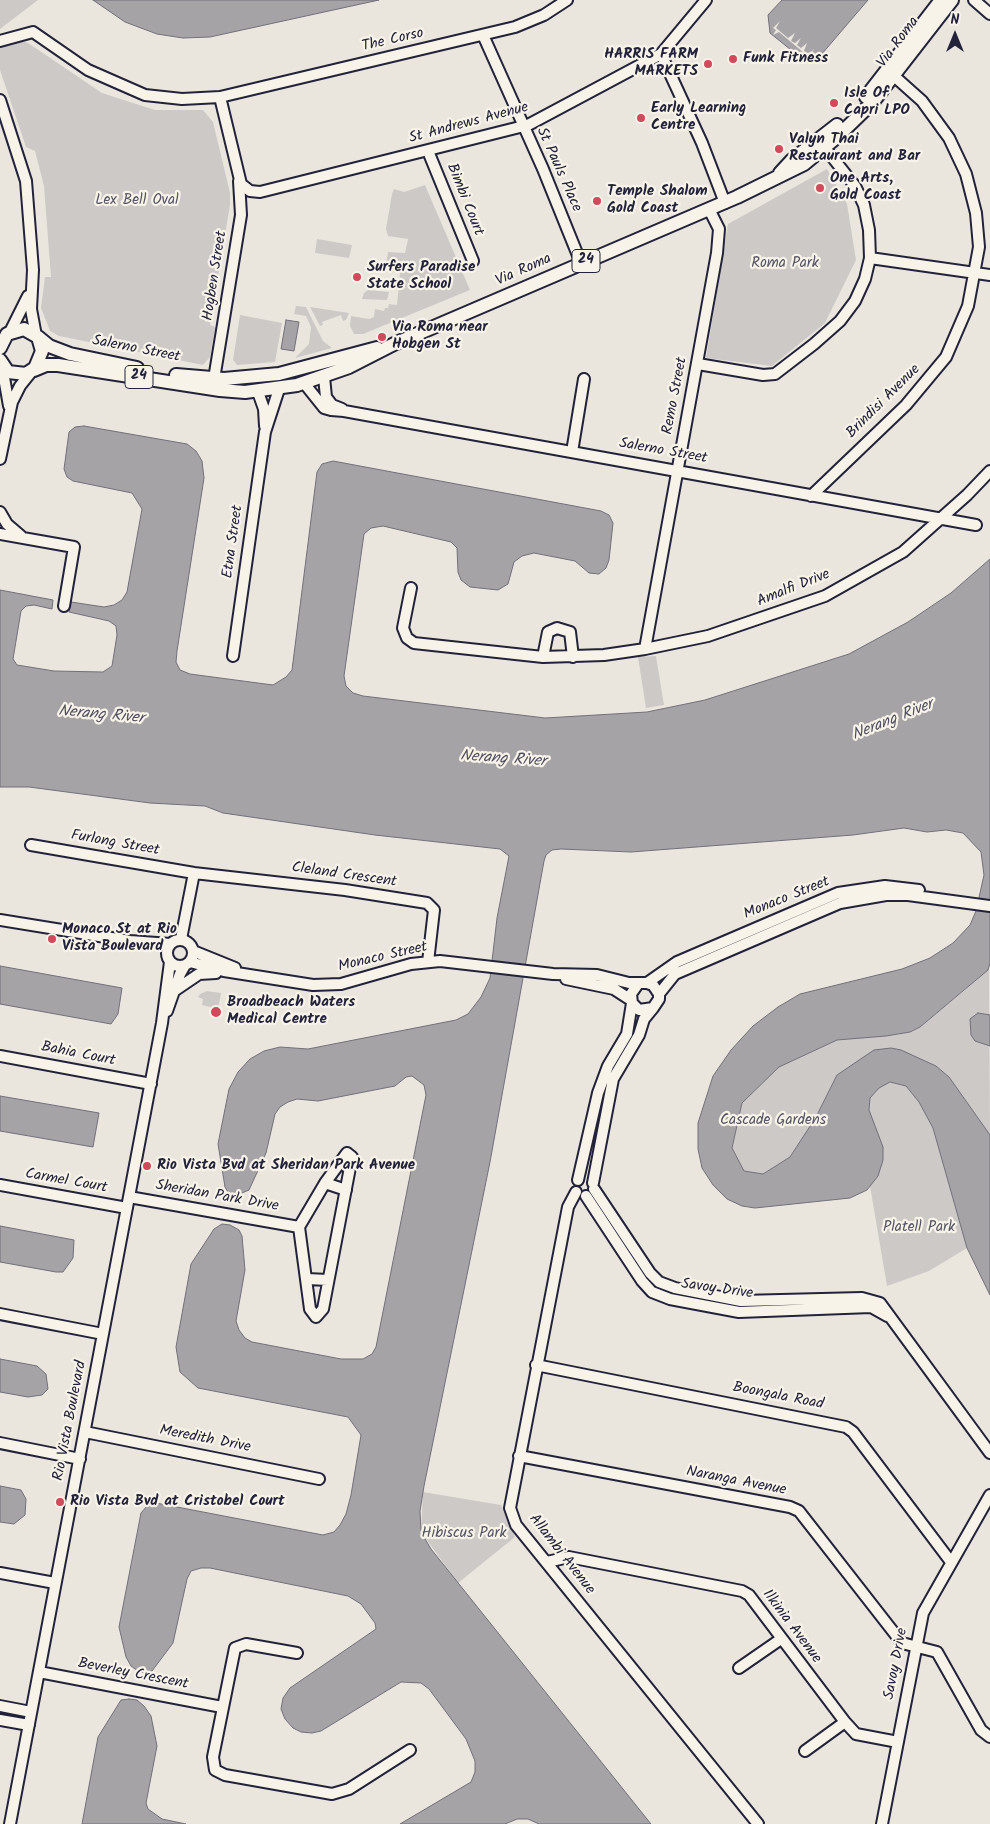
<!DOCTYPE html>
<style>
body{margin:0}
#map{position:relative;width:990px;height:1824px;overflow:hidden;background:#eae6de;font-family:Kalam,sans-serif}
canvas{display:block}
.north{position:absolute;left:930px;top:10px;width:50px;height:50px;-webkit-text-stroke:4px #f7f3e8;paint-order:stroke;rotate:0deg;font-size:14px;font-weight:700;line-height:20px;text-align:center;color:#22223b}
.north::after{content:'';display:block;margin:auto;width:18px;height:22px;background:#22223b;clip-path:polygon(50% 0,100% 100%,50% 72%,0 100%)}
</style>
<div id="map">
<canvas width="990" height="1824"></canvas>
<div class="north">N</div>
</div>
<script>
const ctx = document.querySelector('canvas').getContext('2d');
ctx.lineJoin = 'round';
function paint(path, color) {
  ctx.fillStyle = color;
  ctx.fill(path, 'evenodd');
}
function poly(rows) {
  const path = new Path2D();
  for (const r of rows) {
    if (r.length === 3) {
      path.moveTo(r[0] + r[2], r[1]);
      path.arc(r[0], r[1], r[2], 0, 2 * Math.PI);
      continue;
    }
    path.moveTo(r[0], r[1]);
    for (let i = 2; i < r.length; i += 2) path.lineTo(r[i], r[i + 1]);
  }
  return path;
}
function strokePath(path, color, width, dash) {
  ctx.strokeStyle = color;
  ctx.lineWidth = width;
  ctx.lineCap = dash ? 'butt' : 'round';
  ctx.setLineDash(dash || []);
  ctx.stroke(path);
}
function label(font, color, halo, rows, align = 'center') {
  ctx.font = font + ' Kalam,sans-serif';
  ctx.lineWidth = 4.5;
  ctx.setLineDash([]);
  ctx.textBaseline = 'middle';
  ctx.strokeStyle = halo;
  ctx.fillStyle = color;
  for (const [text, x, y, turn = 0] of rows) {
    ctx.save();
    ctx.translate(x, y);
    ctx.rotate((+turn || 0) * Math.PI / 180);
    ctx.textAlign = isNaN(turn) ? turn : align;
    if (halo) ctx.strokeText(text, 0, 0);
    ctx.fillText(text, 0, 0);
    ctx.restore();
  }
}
paint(poly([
 [0,0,38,0,0,29],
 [21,41,28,43,102,93,155,110,203,110,213,122,230,193,230,205,210,325,215,327,210,357,203,365,59,336,50,331,41,308,45,277,51,277,44,186,35,151,26,147,0,70,0,48],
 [827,169,847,204,856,260,825,323,772,366,706,358,728,224],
 [425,185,470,290,363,334,354,334,350,326,351,316,369,319,374,317,375,309,384,311,385,308,388,308,389,304,397,305,400,273,385,271,388,252,405,253,408,239,388,236,386,229,392,194,394,189,404,192],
 [317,239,352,245,349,258,315,253],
 [368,290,389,292,387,300,362,299,364,293],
 [296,306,306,307,323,341,332,348,295,358,309,344,311,327,306,316,294,314],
 [310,307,349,313,346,320,343,321,341,315,322,322,323,325,320,326],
 [240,315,282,323,275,362,237,365,233,360],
 [656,656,664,705,646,708,638,657],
 [989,966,990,1135,949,1077,936,1066,891,1048,837,1075,816,1117,790,1157,763,1174,743,1171,732,1148,742,1103,779,1067,837,1040,886,1036,910,1032,920,1027,964,991,987,970],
 [207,991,221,993,218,1009,202,1005,203,999,198,997,200,994],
 [890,1082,906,1086,919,1102,933,1128,967,1248,929,1271,887,1286,870,1186,878,1176,869,1110,870,1098,879,1088],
 [423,1492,501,1505,515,1537,458,1583,421,1532]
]), '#cdc9c6');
const water = poly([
 [93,0,379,0,210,37,183,38,157,34,125,22,93,0],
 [782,0,868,0,815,62,811,63,801,58,770,33,768,15,782,0],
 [286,320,299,322,294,351,281,349,286,320],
 [84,426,187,444,196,451,202,461,204,478,177,651,176,662,180,670,190,674,273,685,286,677,292,670,317,472,322,464,333,461,601,511,609,515,613,523,609,560,606,568,599,574,589,573,575,561,534,553,522,556,514,562,508,584,498,590,470,587,461,580,458,572,457,548,451,542,383,526,371,528,364,534,344,676,346,686,353,693,363,696,545,718,647,712,705,700,849,654,908,622,951,593,990,559,990,963,988,970,920,1027,910,1032,886,1036,837,1040,779,1067,742,1103,732,1148,744,1171,763,1174,790,1157,816,1117,837,1075,874,1050,891,1048,901,1050,936,1066,949,1077,990,1135,990,1295,967,1248,933,1128,919,1102,906,1086,890,1082,879,1088,870,1098,869,1110,883,1147,883,1160,878,1176,867,1190,850,1198,755,1208,742,1206,727,1199,713,1185,702,1168,698,1149,698,1123,713,1076,731,1050,753,1026,778,1007,800,994,902,969,930,958,953,943,970,925,976,911,984,875,981,852,963,833,946,830,927,832,904,828,853,835,631,852,561,849,552,850,546,855,544,861,490,1162,424,1486,420,1511,421,1532,431,1549,651,1824,539,1824,528,1819,517,1819,505,1824,400,1824,471,1782,475,1772,475,1761,466,1739,429,1689,421,1683,401,1682,321,1731,312,1733,301,1732,293,1728,285,1719,281,1709,283,1698,290,1688,376,1629,375,1623,361,1604,348,1596,210,1568,201,1568,191,1571,187,1579,173,1643,152,1671,145,1673,138,1671,131,1666,126,1657,119,1627,141,1513,147,1506,156,1503,323,1535,334,1532,340,1525,346,1514,351,1495,361,1435,348,1417,198,1388,180,1372,176,1347,191,1264,214,1229,222,1224,230,1225,239,1230,242,1236,245,1270,236,1321,239,1330,245,1338,252,1342,341,1359,363,1359,372,1354,376,1347,426,1095,424,1085,412,1076,406,1077,395,1086,318,1101,297,1099,288,1102,280,1107,275,1114,266,1153,249,1190,237,1195,229,1194,225,1187,218,1144,229,1089,238,1072,250,1059,264,1051,280,1047,308,1049,456,1020,468,1014,481,997,490,978,497,918,509,856,500,849,375,835,223,813,205,806,150,803,29,787,0,787,0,590,53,600,52,609,34,605,26,606,21,611,13,659,17,665,54,671,103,672,112,666,117,635,116,626,109,621,69,612,71,602,104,607,114,605,122,600,127,592,142,509,132,493,73,481,67,477,64,469,69,432,75,427,84,426],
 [0,966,122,988,118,1014,111,1024,0,1004,0,966],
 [978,1013,990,1015,990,1046,975,1041,971,1035,970,1019,978,1013],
 [0,1096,99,1113,93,1147,0,1131,0,1096],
 [0,1226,74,1240,73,1258,63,1272,56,1272,0,1262,0,1226],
 [0,1359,37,1366,46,1374,48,1389,42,1395,28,1397,0,1392,0,1359],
 [0,1486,21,1490,26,1499,25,1515,14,1524,0,1522,0,1486],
 [129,1699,137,1700,144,1706,151,1716,157,1746,146,1803,148,1809,162,1819,186,1824,82,1824,98,1737,121,1700,129,1699]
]);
paint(water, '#a6a3a6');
strokePath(water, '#716f7b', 1);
paint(poly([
 [780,21,776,28,788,38,795,33,791,41,795,43,801,38,797,45,801,48,807,43,804,51,809,54,814,49,809,58,806,55,801,58,804,53,779,32,773,35,776,30,773,28]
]), '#eae6de');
const minor = poly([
 [567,0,544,15,515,27,220,97,241,184,250,191,260,192,528,125,661,54,706,0],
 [974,0,990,14],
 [483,35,543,169,581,263],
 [0,41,33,32,88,70,145,95,182,99,220,97],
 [661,54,702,143,725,203],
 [0,100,26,181,33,270,31,309,36,336],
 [428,151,473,261],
 [870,258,990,275],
 [10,332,28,296],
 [698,364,763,375,775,374,814,344,840,321,855,301,865,279,870,258,869,230,864,205,855,186,825,148],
 [2,366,9,406],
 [324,377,326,397,332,405,342,409],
 [214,379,241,215,239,181],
 [304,383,324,408,331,410,344,411,976,525],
 [258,392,264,409,265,426],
 [572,452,584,379],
 [0,459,12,402,20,386,32,371],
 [811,496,906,405,946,357,968,306,979,247,976,213,966,174,949,138,922,101,894,76],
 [0,512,7,524,21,536],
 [0,534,74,547,64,606],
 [411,588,403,628,407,638,414,643,543,657,604,655,645,649,708,636,825,596,903,552,967,495,990,471],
 [645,649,717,253,719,229,709,209],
 [233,656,265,432,279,389],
 [543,657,548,632,557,628,570,632,573,657],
 [31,845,194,873,345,890,427,903,434,910,428,962],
 [0,920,130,941,170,944],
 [181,939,194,873],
 [180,953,13],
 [193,951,235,968],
 [190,962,224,971,313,985,341,984,411,964,440,961,553,974,597,975,629,983,647,983,653,985,659,994,659,999,653,1008,639,1010,632,1003,631,994,638,984],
 [566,979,614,989,631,1000],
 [647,983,677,962,838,893,885,886,919,890],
 [174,991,199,974,216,973],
 [659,994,675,974,840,903,886,895,908,895,990,906],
 [167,1011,180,974,185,965],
 [0,1056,151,1084],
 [347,1153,352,1157,323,1309,316,1317,310,1309,299,1227,325,1183,347,1153],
 [578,1180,598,1093,608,1066,627,1034,632,1003],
 [325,1183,346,1190],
 [593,1183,613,1079,639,1035,644,1019,653,1008],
 [0,1185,127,1208],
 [594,1189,650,1273,659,1282,675,1288,741,1301,862,1298,880,1303,990,1453],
 [576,1192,568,1207,510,1508,516,1525,758,1824],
 [586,1196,642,1281,652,1292,670,1299,739,1312,871,1307,887,1316],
 [129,1197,299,1227],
 [307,1279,328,1280],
 [0,1314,103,1334],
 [536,1365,846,1427,853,1432,951,1562],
 [85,1432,319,1479],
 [0,1443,80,1459],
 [519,1456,790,1507,799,1511,902,1643,937,1652,981,1730,990,1737],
 [547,1562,569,1557,742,1591,749,1595,845,1722,856,1734,898,1742],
 [0,1573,55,1583],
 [297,1653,246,1644,235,1648,213,1757,215,1770,225,1775,332,1794,349,1789,410,1750],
 [739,1668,781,1639],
 [39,1672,222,1707],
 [0,1706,31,1712],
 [0,1720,29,1725],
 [805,1751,845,1722],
 [10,1824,162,1023,170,962],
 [882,1824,923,1613,990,1495]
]);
const major = poly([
 [866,97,941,0],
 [780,173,792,160,837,125],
 [38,337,49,346,70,354,137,368],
 [0,348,7,334,24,329,38,337,42,351,35,368,26,374,8,372,0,360],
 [34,370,46,365,58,365,220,390,245,392,297,385,349,367,394,344,737,197,804,164,838,136,872,103,952,0],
 [176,375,224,379,279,374,377,348]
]);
strokePath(minor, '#22223b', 14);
strokePath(major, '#22223b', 16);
strokePath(minor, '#f7f3e8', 10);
strokePath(major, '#f7f3e8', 12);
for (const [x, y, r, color] of [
 [733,59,5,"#d1495b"],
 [708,64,5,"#d1495b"],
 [834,103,5,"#d1495b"],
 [641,118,5,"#d1495b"],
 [779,149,5,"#d1495b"],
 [820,188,5,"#d1495b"],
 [597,201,5,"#d1495b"],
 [357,277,5,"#d1495b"],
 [382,337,5,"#d1495b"],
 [52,939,5,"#d1495b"],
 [216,1012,6,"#d1495b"],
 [147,1166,5,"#d1495b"],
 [60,1502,5,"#d1495b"]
]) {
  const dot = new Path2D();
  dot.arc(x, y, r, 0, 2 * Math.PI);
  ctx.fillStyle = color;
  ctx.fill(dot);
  strokePath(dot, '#f7f3e8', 2);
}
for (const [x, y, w] of [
 [586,261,28],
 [139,377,28]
]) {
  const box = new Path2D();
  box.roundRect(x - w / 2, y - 11.5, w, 23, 4);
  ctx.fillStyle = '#f7f3e8';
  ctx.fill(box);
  strokePath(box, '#22223b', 1);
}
label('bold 14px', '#22223b', null, [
 ["24",586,261],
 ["24",139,377]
]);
label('15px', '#22223b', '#f7f3e8', [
 ["The Corso",393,41,-13],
 ["Via Roma",899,43,-53],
 ["St Andrews Avenue",469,124,-15],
 ["St Pauls Place",558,170,66],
 ["Bimbi Court",464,200,68],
 ["Via Roma",524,271,-24],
 ["Hogben Street",216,276,-81],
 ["Salerno Street",136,350,11],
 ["Remo Street",676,396,-79],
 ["Brindisi Avenue",884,402,-45],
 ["Salerno Street",663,452,10],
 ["Etna Street",234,542,-82],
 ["Amalfi Drive",794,589,-22],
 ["Furlong Street",115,844,10],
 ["Cleland Crescent",344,876,8],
 ["Monaco Street",787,899,-22],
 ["Monaco Street",383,958,-13],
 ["Bahia Court",78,1055,11],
 ["Carmel Court",66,1182,10],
 ["Sheridan Park Drive",217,1197,10],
 ["Savoy Drive",717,1290,8],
 ["Boongala Road",778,1397,11],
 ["Rio Vista Boulevard",71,1421,-79],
 ["Meredith Drive",205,1440,11],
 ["Naranga Avenue",736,1482,11],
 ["Allambi Avenue",561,1555,52],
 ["Ilkinia Avenue",791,1627,53],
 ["Savoy Drive",897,1664,-79],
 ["Beverley Crescent",133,1675,11]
]);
label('bold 15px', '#22223b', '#f7f3e8', [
 ["HARRIS FARM",698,55,"right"],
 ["MARKETS",698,72,"right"],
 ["Funk Fitness",743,59],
 ["Isle Of",844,94],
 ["Capri LPO",844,111],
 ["Early Learning",651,109],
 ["Centre",651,126],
 ["Valyn Thai",789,140],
 ["Restaurant and Bar",789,157],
 ["One Arts,",830,179],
 ["Gold Coast",830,196],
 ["Temple Shalom",607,192],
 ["Gold Coast",607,209],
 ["Surfers Paradise",367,268],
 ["State School",367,285],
 ["Via Roma near",392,328],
 ["Hobgen St",392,345],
 ["Monaco St at Rio",62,930],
 ["Vista Boulevard",62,947],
 ["Broadbeach Waters",227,1003],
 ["Medical Centre",227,1020],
 ["Rio Vista Bvd at Sheridan Park Avenue",157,1166],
 ["Rio Vista Bvd at Cristobel Court",70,1502]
], 'left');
label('15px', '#555465', '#f7f3e8', [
 ["Lex Bell Oval",137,201],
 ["Roma Park",785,264],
 ["Cascade Gardens",773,1121],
 ["Platell Park",919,1228],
 ["Hibiscus Park",464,1534]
]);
label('italic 16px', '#504f60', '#f7f3e8', [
 ["Nerang River",101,716,5],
 ["Nerang River",893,721,-22],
 ["Nerang River",503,760,4]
]);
</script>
